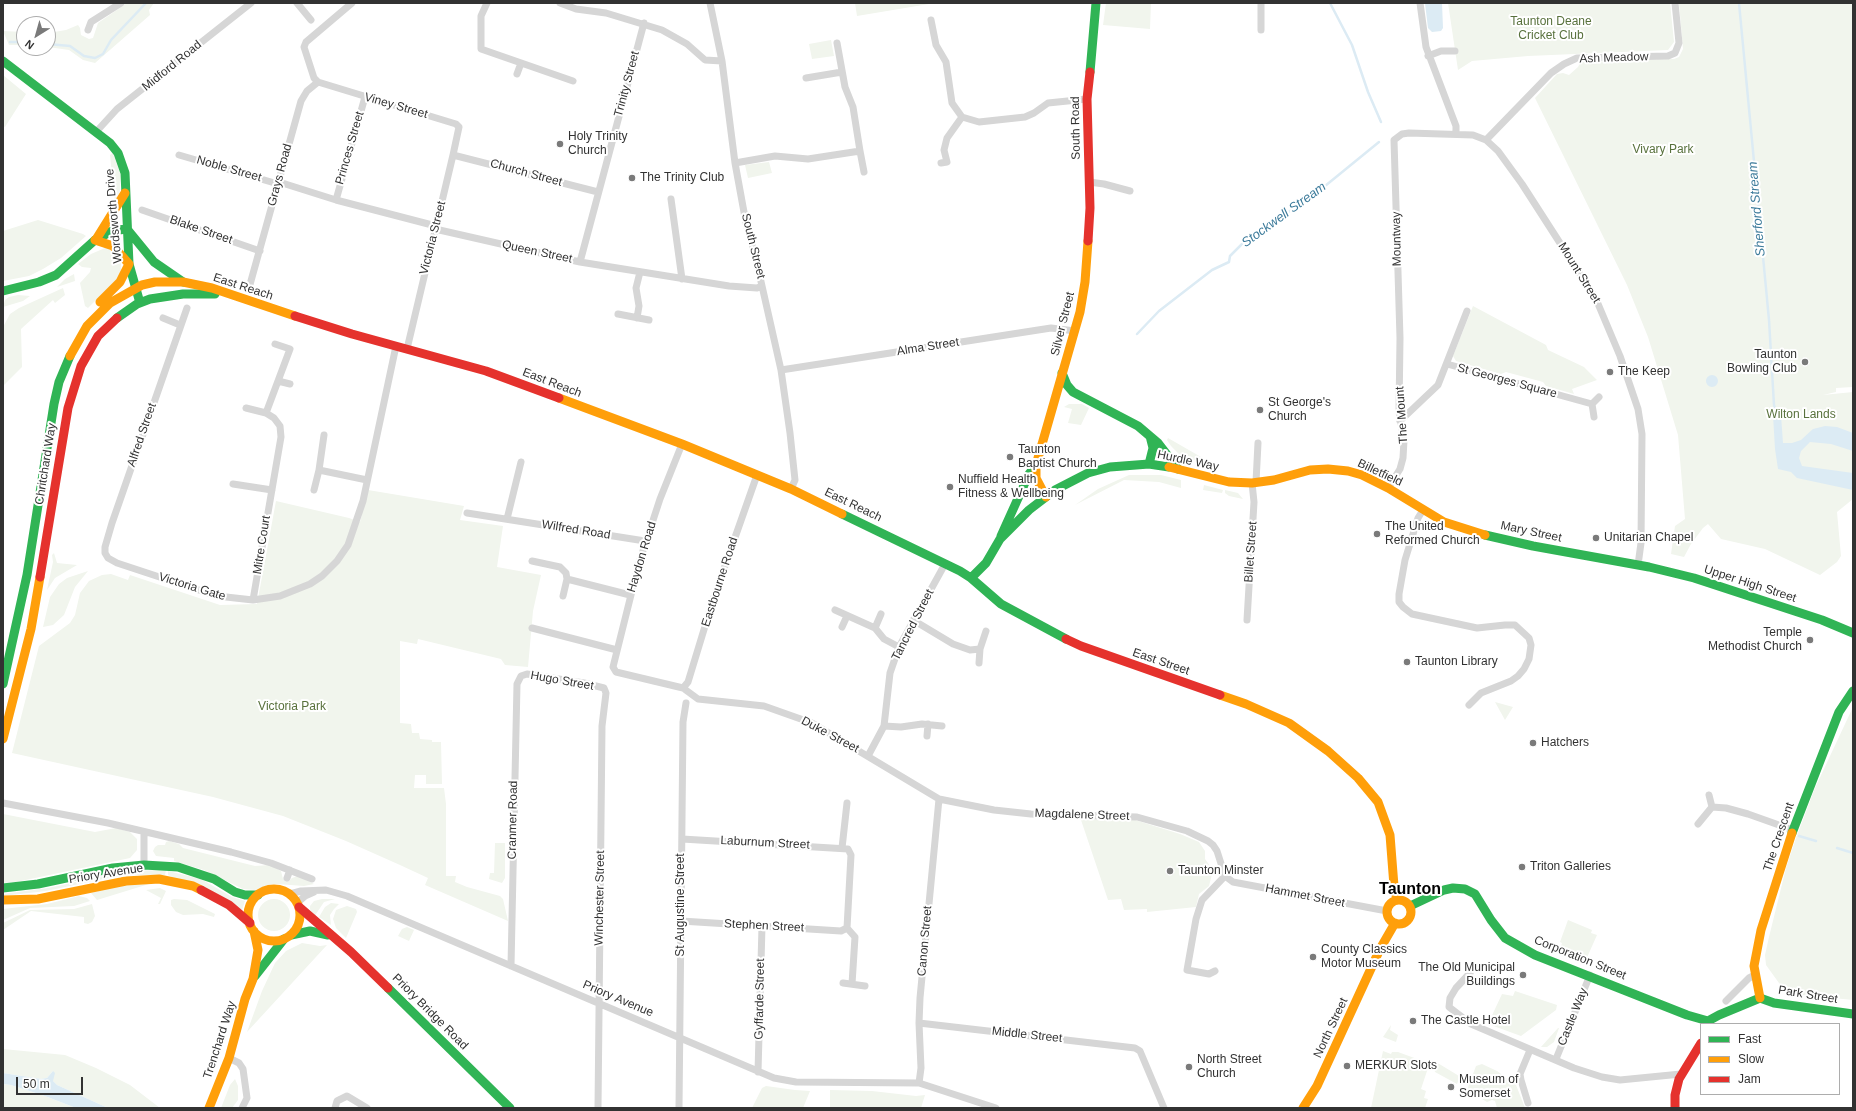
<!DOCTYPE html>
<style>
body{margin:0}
#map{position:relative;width:1856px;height:1111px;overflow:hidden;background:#fff;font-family:Helvetica,sans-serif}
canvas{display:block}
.frame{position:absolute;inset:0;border:4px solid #323232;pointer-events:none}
.legend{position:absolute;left:1700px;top:1023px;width:140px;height:72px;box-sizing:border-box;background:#fff;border:1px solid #adadad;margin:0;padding:5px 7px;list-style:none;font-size:12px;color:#323232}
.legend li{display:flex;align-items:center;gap:8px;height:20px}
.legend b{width:20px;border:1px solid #adadad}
.north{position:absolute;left:16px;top:16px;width:40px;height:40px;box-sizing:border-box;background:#fff;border:1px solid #adadad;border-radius:50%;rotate:217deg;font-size:11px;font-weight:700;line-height:16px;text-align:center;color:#323232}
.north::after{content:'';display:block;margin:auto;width:14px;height:18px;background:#7a7a7a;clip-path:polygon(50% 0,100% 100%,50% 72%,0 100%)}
.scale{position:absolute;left:16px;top:1077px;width:67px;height:18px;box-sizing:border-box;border:2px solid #323232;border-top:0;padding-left:5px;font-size:12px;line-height:14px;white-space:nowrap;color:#323232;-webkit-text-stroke:3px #fff;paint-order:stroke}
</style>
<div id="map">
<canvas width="1856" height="1111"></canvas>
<div class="frame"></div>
<ul class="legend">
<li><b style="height:5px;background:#30b455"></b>Fast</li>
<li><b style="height:5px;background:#ff9f0a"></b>Slow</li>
<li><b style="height:5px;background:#e5322d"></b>Jam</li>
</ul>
<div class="north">N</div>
<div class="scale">50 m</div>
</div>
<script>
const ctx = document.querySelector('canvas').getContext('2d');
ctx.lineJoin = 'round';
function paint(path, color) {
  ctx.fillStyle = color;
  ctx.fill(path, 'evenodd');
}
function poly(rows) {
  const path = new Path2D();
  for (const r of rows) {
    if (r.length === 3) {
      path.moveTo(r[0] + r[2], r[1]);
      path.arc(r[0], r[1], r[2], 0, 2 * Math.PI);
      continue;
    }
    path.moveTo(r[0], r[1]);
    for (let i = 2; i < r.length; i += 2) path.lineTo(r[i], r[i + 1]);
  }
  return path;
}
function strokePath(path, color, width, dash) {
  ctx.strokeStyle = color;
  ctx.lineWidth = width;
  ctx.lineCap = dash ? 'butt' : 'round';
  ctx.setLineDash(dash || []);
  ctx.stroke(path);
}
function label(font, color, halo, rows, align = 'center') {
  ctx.font = font + ' Helvetica,sans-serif';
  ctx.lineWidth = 4;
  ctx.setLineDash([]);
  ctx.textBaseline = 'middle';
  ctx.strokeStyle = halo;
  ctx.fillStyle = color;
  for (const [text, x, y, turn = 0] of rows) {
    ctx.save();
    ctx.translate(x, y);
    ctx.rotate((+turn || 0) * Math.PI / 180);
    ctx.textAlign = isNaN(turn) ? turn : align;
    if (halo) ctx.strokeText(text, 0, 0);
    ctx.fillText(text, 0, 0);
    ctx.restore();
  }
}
paint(poly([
 [127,3,154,3,149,10,150,15,95,63,83,60,69,50,48,47,48,33,66,30,78,25,80,28,81,35,89,39,93,38,98,23],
 [855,3,935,3,857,16],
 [1106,3,1151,3,1150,29,1103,25],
 [1448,3,1670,3,1674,42,1668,50,1528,56,1472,61,1458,70],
 [1679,3,1853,3,1853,387,1836,388,1836,392,1823,395,1853,392,1853,499,1837,512,1841,556,1837,562,1820,575,1765,549,1721,539,1708,524,1703,528,1691,544,1684,557,1671,554,1675,526,1685,519,1678,435,1648,337,1627,285,1535,98,1557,74,1563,73,1569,75,1578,67,1581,61,1674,59,1679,57,1683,49],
 [3,31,24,32,24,45,9,45],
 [831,40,834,56,812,59,809,44],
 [3,75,26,94,5,127,3,126],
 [113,153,120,173,120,191,115,205,110,155],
 [769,162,772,173,748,178,745,165],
 [38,220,83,234,86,236,61,258,43,269,29,276,3,281,3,231],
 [105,248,110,248,121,260,121,275,88,308,85,306,80,283,90,272,91,268,82,267,78,264,91,254],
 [74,274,75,281,57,287,65,279],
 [63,288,65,295,55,303,53,300,21,329,22,367,3,386,3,327,10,314,19,308],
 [18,295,30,296,23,301,3,307,5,300,9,297],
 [1473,306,1546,345,1548,350,1584,367,1597,380,1572,389,1574,394,1546,386,1543,382,1506,372,1501,374,1456,361,1453,356],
 [1069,404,1082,404,1089,408,1081,425,1068,423,1072,409,1064,407],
 [1168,438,1208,461,1191,460,1180,455,1171,446,1167,440],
 [1129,475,1161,475,1181,480,1181,488,1159,482,1124,480,1075,505,1098,489],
 [1204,485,1223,490,1222,493,1203,490],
 [368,490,464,506,460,520,503,526,497,567,541,575,533,611,528,667,505,665,501,659,418,639,417,644,400,641,400,723,411,724,412,733,419,733,420,739,432,740,432,742,441,742,442,784,426,784,426,775,415,775,414,788,444,788,446,804,446,876,456,876,455,882,467,887,500,896,503,899,508,921,425,885,428,878,400,865,346,841,283,816,213,797,12,753,39,646,70,623,75,615,80,593,89,581,102,575,111,574,128,580,130,575,220,605,257,604,276,501,349,518,360,522],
 [1225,490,1238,493,1243,499,1229,496,1225,493],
 [54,553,57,563,77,565,55,578,47,590,53,562,52,555],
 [88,571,75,587,64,615,53,625,43,627,50,597,59,584,67,578],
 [1495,702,1513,707,1505,720],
 [1853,707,1853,1000,1792,994,1784,990,1766,965,1765,955,1769,937,1786,868,1796,838,1815,788],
 [3,814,95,832,116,828,130,832,137,839,137,850,130,858,16,882,3,883],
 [1115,819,1135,820,1180,834,1199,842,1205,851,1205,859,1213,870,1209,886,1199,894,1196,907,1147,912,1147,909,1124,910,1121,899,1108,900,1081,820],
 [169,841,179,844,183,848,255,866,270,865,281,871,283,879,289,881,292,878,298,876,314,884,304,886,277,884,268,885,255,890,243,889,204,870,174,861,174,858,156,856,153,851,155,847,158,845,165,845,166,842],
 [495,843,505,843,505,878,502,883,489,879,490,873,494,873],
 [166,870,165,875,132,875,113,877,46,891,3,896,3,894,48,888,127,871],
 [168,871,201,879,232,897,245,901,242,910,168,875],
 [149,884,165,886,149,884,97,900,91,893,123,885],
 [160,888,166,891,160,904,158,904,161,898,146,890],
 [79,896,87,898,90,901,74,906,30,908,3,920,3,909,47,904],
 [174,899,187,900,215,914,214,917,203,914,183,915,176,912,171,905,171,900],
 [322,899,335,899,324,902,314,917,310,909,310,906,314,901],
 [274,915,16],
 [331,903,339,904,334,909,330,915,331,925,319,917,325,907],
 [92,904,95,916,92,922,88,924,84,923,84,917,31,911,3,930,3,923,30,910,74,909],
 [347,906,356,909,357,912,346,938,336,928,333,919,336,910],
 [1568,920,1592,930,1591,933,1597,935,1585,962,1559,952,1562,943,1560,942],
 [407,927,414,930,409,941,398,936,402,929],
 [302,943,320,946,327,945,247,1032,262,991,275,963,286,951],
 [1515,991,1557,1005,1556,1010,1521,1036,1488,1024,1502,994,1513,996],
 [1391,1025,1390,1030,1398,1035,1396,1042,1383,1037],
 [1558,1028,1559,1028,1554,1042,1547,1047,1541,1047],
 [3,1049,65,1055,96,1068,130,1085,160,1108,108,1108,57,1085,53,1081,53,1071,47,1078,41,1079,3,1073],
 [1383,1051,1391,1054,1392,1052,1398,1052,1428,1063,1429,1061,1435,1064,1436,1062,1464,1079,1463,1081,1459,1079,1457,1084,1435,1072,1433,1066,1429,1065,1421,1089,1426,1091,1424,1098,1428,1099,1425,1108,1371,1108],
 [1482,1064,1497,1071,1516,1085,1525,1108,1497,1108,1495,1101,1492,1100,1487,1102,1467,1090,1476,1066],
 [235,1079,238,1086,238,1100,232,1108,221,1108,230,1085],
 [3,1084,11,1085,45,1096,76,1108,3,1108],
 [766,1086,795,1090,810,1091,803,1108,752,1108,762,1088],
 [830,1090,872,1091,916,1096,925,1095,921,1108,830,1108]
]), '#f1f5ed');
paint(poly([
 [1425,3,1442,3,1443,28,1441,31,1432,32,1428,28],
 [1712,381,6],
 [1773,415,1781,415,1783,443,1792,443,1801,440,1813,429,1825,426,1837,427,1853,433,1853,451,1831,444,1810,442,1801,451,1799,458,1802,466,1853,473,1853,490,1797,478,1791,472,1778,469,1775,449],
 [53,1071,55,1073,53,1081,57,1085,108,1108,76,1108,45,1096,11,1085,3,1084,3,1073,41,1079,47,1078]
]), '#dcebf4');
strokePath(poly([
 [1330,3,1352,45,1368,92,1381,122],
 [1739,3,1769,320,1774,405,1777,415],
 [10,42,24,42],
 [48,44,70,46,84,56,95,58,103,54,111,40,146,3],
 [1137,334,1159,311,1212,270,1229,262,1230,256,1245,241,1314,195,1379,142],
 [1799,836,1816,841],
 [1837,848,1853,853]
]), '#dcebf4', 2.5);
strokePath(poly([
 [297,3,311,20],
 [487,3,481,16,481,49,573,81],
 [560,3,576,9,606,13,662,30,687,44,705,60,722,61],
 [710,3,722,61,735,163,746,223,755,255,781,370,790,433,795,480,791,489],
 [1261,3,1261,30],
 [1420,3,1426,47,1456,126,1456,134],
 [931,20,936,45,946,62,952,103,962,117,979,122,1025,117,1034,113,1048,103,1087,99],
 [88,30,91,22,121,3],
 [1428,56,1441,51,1455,51],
 [517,74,521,63],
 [806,78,842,72],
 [318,82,314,78,304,47,306,42,352,3],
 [96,132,117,109,251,3],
 [1486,140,1551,73,1564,64,1577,58,1668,56,1675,53,1679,43,1675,3],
 [860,151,864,172],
 [179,155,278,184],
 [453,155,598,192],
 [735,163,775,156,808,159,860,151,853,107,845,87,837,43],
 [941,163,947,162,944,150,947,138,962,117],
 [279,182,336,200,436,226],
 [1089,182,1104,184,1130,191],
 [671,199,682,279],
 [336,200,365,97],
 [142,210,260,251],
 [435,229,580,262,729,286,757,288,762,286],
 [580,262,644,23],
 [249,288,301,101,307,91,318,82,456,124,459,127,453,155,407,349],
 [187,308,112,523,105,547,105,553,108,558,117,563,217,596,253,600,280,596,310,584,322,576,337,561,348,545,363,501,396,346],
 [618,314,649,320],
 [163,318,180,325],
 [637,318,639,306,636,288,640,272],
 [1447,364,1592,404],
 [781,370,1051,328,1075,331],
 [278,381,290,384],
 [246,408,266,413,274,418,280,426,281,437,253,600],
 [266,413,290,349,275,344],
 [1594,417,1592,404,1599,397],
 [1400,421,1438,385,1467,311],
 [682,444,660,499,639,563,613,667,616,672,683,688,698,699,764,706,812,723,939,799,994,810,1031,814,1137,817,1187,831,1208,841,1213,845,1217,851,1225,876],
 [319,470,324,435],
 [1256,482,1258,443],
 [233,484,272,490],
 [1388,488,1400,469,1403,458,1404,440,1399,412,1400,338,1394,140,1402,134,1409,133,1473,135,1486,140,1498,151,1522,184,1596,299,1620,356,1638,409,1642,434,1641,543,1638,565],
 [314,490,319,470,367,480],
 [1423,510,1418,518,1405,560,1399,594,1399,602,1403,607,1412,614,1477,628,1505,625,1515,625,1529,638,1531,645,1529,659,1524,669,1518,676,1511,681,1481,693,1469,705],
 [467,513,645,541],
 [507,519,521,462],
 [532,561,560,567,566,573,567,579,563,596],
 [567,579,630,595],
 [835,610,875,628,884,639,899,647],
 [913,620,953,644,970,650,980,649,986,631],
 [1247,620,1254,502,1252,483],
 [842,627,847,616],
 [532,628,617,650],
 [875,628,881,614],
 [979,663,980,649],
 [683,688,688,682,713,600,757,475],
 [884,726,901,727,922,724,942,726],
 [927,736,928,724],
 [868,756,884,726,890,673,899,647,945,564],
 [1709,795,1712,807,1726,808,1748,814,1793,830],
 [3,803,108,823,231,852,271,863,312,879],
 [1698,824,1712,807],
 [144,833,144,865],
 [682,839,848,849,851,855,847,928],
 [842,848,847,803],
 [1225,876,1233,882,1387,911],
 [287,878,290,870],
 [290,894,301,891,326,890,347,896,774,1078,796,1082,919,1083,996,1108],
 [297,903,305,896,314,892],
 [681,921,841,931,847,928],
 [847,928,855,937,852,984],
 [511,966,517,684,521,676,527,674,584,683,604,688,606,693,602,726,598,1108],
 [1215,971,1209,974,1187,970,1196,919,1202,900,1225,876],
 [1470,973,1456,988,1450,998,1449,1007,1471,1024,1574,1068,1602,1077,1620,1080,1681,1074],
 [843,983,865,986],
 [1726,1001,1749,978,1755,975],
 [919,1023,1135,1048,1140,1051,1164,1108],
 [229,1058,239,1063,243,1069,247,1098,242,1108],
 [1556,1059,1590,975],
 [758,1072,762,926],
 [919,1083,921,1068,919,1023,920,998,939,799],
 [1528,1103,1521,1080,1520,1074,1530,1050],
 [335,1108,337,1101,347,1096,367,1108],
 [679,1108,683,722,686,703]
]), '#d6d6d6', 7);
strokePath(poly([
 [3,61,110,143,118,153,125,173,129,264,140,303],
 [1090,72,1096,3],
 [127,229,154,262,183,282],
 [3,291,39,282,56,275,95,240,112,231,126,229],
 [117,318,137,304,150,299,183,294,215,294],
 [1062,373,1067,385,1073,392,1138,426,1158,443,1178,469],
 [1149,464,1153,448,1150,436],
 [842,514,960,571,971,578,1001,604,1066,639],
 [1485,535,1533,546,1649,567,1694,578,1822,620,1853,633],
 [1001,536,1029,474,1036,465],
 [971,578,986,563,1000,539,1029,510,1055,490,1088,473,1110,467,1149,464,1169,467],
 [3,684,27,575,54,404,59,382,70,356],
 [1792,833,1839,712,1853,691],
 [3,888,38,884,113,868,144,865,178,867,214,879,235,892,245,895,258,895],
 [1410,906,1444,890,1453,888,1465,889,1475,894,1491,920,1505,938,1535,955,1687,1015,1708,1021],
 [291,935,310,931,328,935],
 [255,976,284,939],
 [388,988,510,1108],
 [1760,998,1774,1003,1853,1014],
 [1708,1024,1708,1021,1719,1015,1760,998]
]), '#30b455', 9);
strokePath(poly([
 [97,238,125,193],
 [95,240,113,246,129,264],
 [100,302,120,282,129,264],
 [70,356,87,326,110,303,142,285,155,282,183,282,212,288,295,316],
 [559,398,682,444,791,489,842,514],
 [1169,467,1229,482,1252,483,1274,480,1310,470,1328,469,1348,471,1362,475,1388,488,1444,522,1485,535],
 [1046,497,1036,478,1036,465,1080,312,1085,282,1088,241],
 [1220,695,1246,704,1289,723,1328,751,1358,778,1378,802,1390,835,1394,886,1397,900],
 [3,739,31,629,40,577],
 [274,915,26],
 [1399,912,12],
 [3,900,38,899,126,881,159,879,193,886,201,890],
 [1760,998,1754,966,1761,930,1792,833],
 [209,1108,229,1058,245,999,253,979,258,950,254,931],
 [1303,1108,1317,1086,1380,949,1395,923]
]), '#ff9f0a', 9);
strokePath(poly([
 [1088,241,1090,208,1087,99,1090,72],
 [295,316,352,334,486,371,559,398],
 [40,577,68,408,81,366,98,336,117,318],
 [1066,639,1081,646,1220,695],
 [201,890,229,905,250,923],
 [299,907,351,952,388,988],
 [1675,1108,1675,1095,1679,1079,1701,1043]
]), '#e5322d', 9);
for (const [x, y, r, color] of [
 [560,144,4,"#7a7a7a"],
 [632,178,4,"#7a7a7a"],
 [1805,362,4,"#7a7a7a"],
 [1610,372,4,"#7a7a7a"],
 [1260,410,4,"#7a7a7a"],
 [1010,457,4,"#7a7a7a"],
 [950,487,4,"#7a7a7a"],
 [1377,534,4,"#7a7a7a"],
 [1596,538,4,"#7a7a7a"],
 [1810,640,4,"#7a7a7a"],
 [1407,662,4,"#7a7a7a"],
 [1533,743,4,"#7a7a7a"],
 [1522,867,4,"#7a7a7a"],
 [1170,871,4,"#7a7a7a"],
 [1313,957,4,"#7a7a7a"],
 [1523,975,4,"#7a7a7a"],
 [1413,1021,4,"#7a7a7a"],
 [1347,1066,4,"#7a7a7a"],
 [1189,1067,4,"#7a7a7a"],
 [1451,1087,4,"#7a7a7a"]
]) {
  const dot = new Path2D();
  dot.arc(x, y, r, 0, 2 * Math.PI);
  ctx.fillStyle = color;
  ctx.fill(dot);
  strokePath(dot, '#fff', 1.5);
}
label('12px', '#58713c', '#fff', [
 ["Taunton Deane",1551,22],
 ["Cricket Club",1551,36],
 ["Vivary Park",1663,150],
 ["Wilton Lands",1801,415],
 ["Victoria Park",292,707]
]);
label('12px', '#323232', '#fff', [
 ["Ash Meadow",1614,58,-2],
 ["Midford Road",172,66,-39],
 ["Trinity Street",627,84,-75],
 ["Viney Street",396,106,16],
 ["South Road",1076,128,-91],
 ["Princes Street",350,148,-74],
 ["Noble Street",229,169,16],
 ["Church Street",526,173,15],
 ["Grays Road",280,175,-75],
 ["Wordsworth Drive",114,216,-95],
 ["Blake Street",201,230,19],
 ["Victoria Street",433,238,-76],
 ["Mountway",1397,239,-91],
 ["South Street",753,246,76],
 ["Queen Street",537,252,12],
 ["Mount Street",1579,273,58],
 ["East Reach",243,287,18],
 ["Silver Street",1063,324,-76],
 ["Alma Street",928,347,-9],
 ["St Georges Square",1507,381,15],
 ["East Reach",552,383,21],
 ["The Mount",1402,415,-94],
 ["Alfred Street",142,435,-71],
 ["Hurdle Way",1188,461,12],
 ["Chritchard Way",46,464,-81],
 ["Billetfield",1380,473,25],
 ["East Reach",853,505,26],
 ["Wilfred Road",576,530,9],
 ["Mary Street",1531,532,12],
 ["Mitre Court",262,545,-81],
 ["Billet Street",1251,552,-86],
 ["Haydon Road",642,557,-73],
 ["Eastbourne Road",720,582,-72],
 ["Upper High Street",1750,584,18],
 ["Victoria Gate",192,587,17],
 ["Tancred Street",913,625,-63],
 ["East Street",1161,662,19],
 ["Hugo Street",562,681,10],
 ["Duke Street",830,735,28],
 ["Magdalene Street",1082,815,2],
 ["Cranmer Road",513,820,-89],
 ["The Crescent",1779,837,-71],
 ["Laburnum Street",765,843,3],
 ["Priory Avenue",106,874,-9],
 ["Hammet Street",1305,896,11],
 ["Winchester Street",600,898,-89],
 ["St Augustine Street",681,905,-90],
 ["Stephen Street",764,926,3],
 ["Canon Street",925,941,-85],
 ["Corporation Street",1580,958,22],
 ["Park Street",1808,995,9],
 ["Priory Avenue",618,999,23],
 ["Gyffarde Street",760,999,-89],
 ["Priory Bridge Road",430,1012,45],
 ["Castle Way",1573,1017,-68],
 ["North Street",1331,1028,-65],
 ["Middle Street",1027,1035,6],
 ["Trenchard Way",220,1040,-72]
]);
label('12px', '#323232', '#fff', [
 ["Holy Trinity",568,137],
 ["Church",568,151],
 ["The Trinity Club",640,178],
 ["Taunton",1797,355,"right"],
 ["Bowling Club",1797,369,"right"],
 ["The Keep",1618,372],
 ["St George's",1268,403],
 ["Church",1268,417],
 ["Taunton",1018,450],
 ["Baptist Church",1018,464],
 ["Nuffield Health",958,480],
 ["Fitness & Wellbeing",958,494],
 ["The United",1385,527],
 ["Reformed Church",1385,541],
 ["Unitarian Chapel",1604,538],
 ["Temple",1802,633,"right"],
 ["Methodist Church",1802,647,"right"],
 ["Taunton Library",1415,662],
 ["Hatchers",1541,743],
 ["Triton Galleries",1530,867],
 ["Taunton Minster",1178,871],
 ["County Classics",1321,950],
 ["Motor Museum",1321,964],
 ["The Old Municipal",1515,968,"right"],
 ["Buildings",1515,982,"right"],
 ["The Castle Hotel",1421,1021],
 ["North Street",1197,1060],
 ["Church",1197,1074],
 ["MERKUR Slots",1355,1066],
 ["Museum of",1459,1080],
 ["Somerset",1459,1094]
], 'left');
label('italic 13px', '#3b7a9a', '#fff', [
 ["Sherford Stream",1757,209,-95],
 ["Stockwell Stream",1284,215,-36]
]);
label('bold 16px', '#000', '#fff', [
 ["Taunton",1410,890]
]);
</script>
